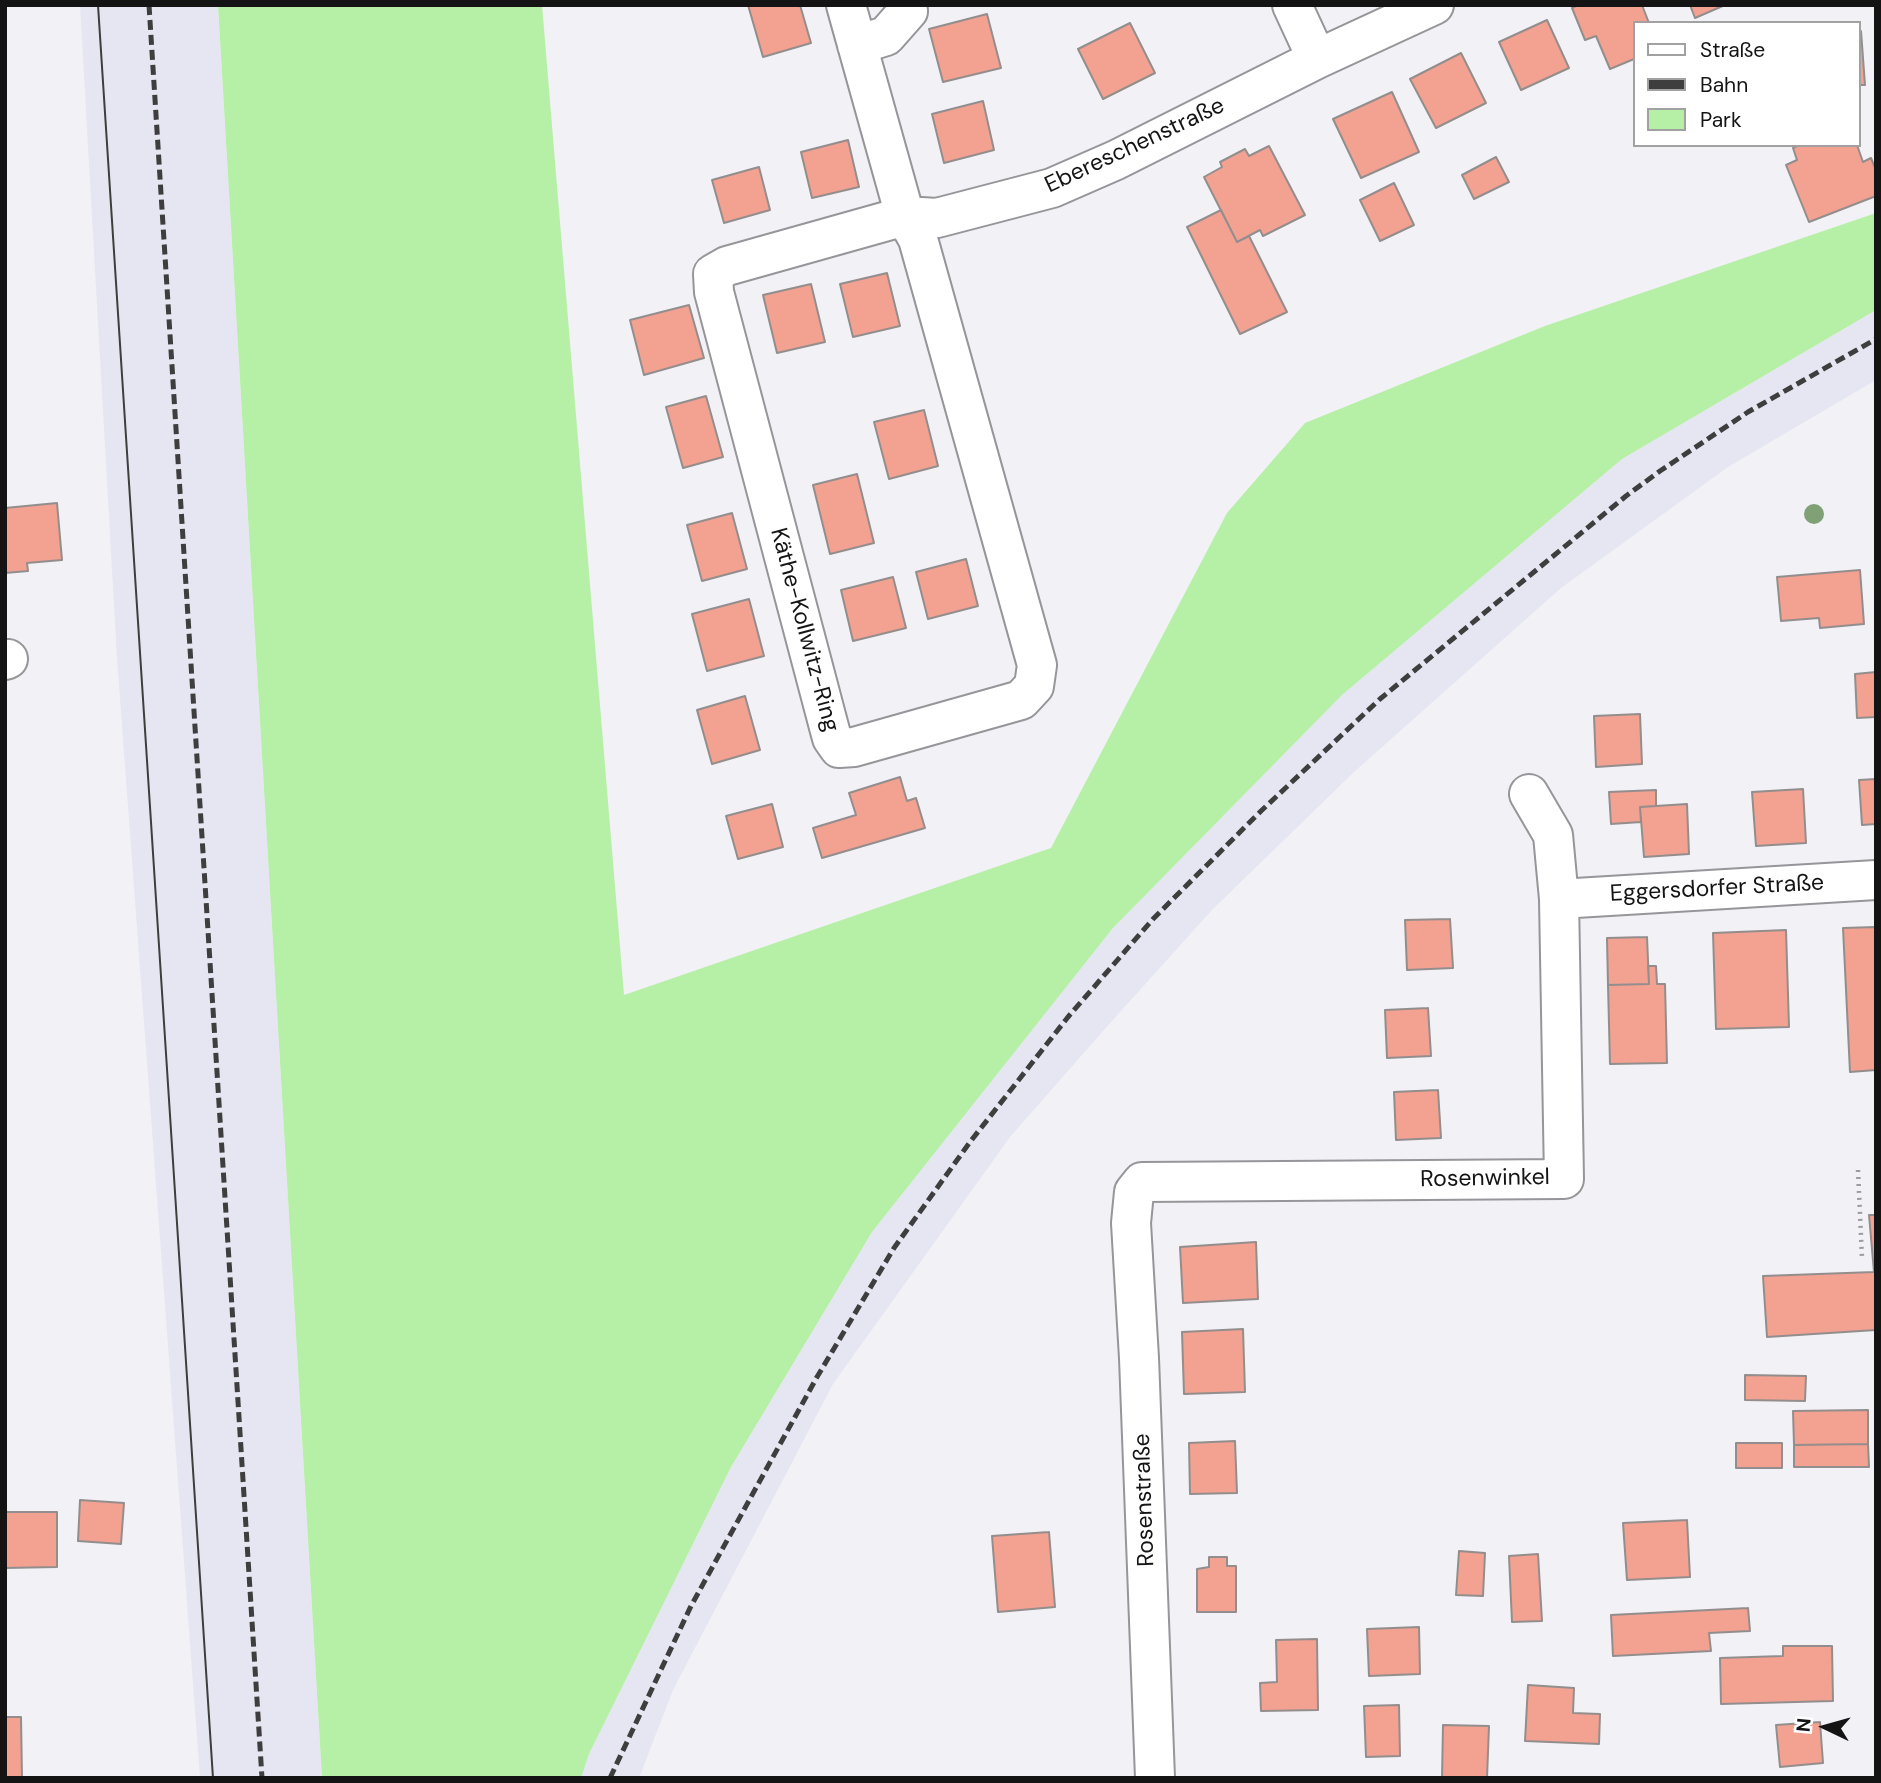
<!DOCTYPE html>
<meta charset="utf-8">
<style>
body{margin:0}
#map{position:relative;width:1881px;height:1783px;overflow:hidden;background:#f1f1f6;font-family:"DM Sans",sans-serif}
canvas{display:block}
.frame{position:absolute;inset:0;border:7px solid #141415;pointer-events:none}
.legend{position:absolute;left:1633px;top:21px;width:228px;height:126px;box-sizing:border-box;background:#fff;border:2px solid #a1a1a1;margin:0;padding:9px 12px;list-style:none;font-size:21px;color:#141415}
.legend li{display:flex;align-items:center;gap:14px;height:35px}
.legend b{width:35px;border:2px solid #a1a1a1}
.north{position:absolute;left:1790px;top:1692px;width:70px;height:70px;-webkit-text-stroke:5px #fff;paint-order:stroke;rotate:275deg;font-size:19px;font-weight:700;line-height:28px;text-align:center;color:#141415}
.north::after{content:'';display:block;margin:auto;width:24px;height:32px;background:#141415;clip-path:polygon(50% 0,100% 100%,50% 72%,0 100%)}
</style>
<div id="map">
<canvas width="1881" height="1783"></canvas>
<div class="frame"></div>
<ul class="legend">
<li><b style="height:9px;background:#fff"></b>Straße</li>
<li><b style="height:9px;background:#3e3e3f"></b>Bahn</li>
<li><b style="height:19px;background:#b6efa6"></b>Park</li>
</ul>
<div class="north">N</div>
</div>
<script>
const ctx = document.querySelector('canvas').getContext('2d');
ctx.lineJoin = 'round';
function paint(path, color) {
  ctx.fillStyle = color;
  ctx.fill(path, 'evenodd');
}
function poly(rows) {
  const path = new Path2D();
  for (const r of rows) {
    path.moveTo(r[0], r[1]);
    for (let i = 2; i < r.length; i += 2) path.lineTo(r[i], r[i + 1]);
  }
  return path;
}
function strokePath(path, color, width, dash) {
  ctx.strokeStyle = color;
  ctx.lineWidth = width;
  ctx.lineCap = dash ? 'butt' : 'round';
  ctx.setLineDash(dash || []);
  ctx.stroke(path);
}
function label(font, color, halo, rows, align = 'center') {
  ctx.font = font + ' "DM Sans",sans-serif';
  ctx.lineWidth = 5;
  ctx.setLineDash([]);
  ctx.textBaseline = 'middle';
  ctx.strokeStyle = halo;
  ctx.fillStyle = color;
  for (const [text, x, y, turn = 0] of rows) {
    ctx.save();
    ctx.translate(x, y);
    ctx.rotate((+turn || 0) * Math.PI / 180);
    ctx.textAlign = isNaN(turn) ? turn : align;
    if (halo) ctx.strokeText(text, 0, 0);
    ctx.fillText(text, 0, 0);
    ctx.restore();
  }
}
paint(poly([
 [80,5,218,5,322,1778,200,1778,117,658],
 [1876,310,1876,380,1728,467,1561,588,1354,772,1212,910,1103,1031,1010,1137,833,1384,673,1690,639,1778,581,1778,589,1754,731,1467,872,1232,1113,928,1342,695,1622,459]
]), '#e6e6f2');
paint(poly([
 [218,5,542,5,624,995,1051,848,1227,513,1305,423,1545,326,1876,213,1876,310,1622,459,1342,695,1113,928,872,1232,731,1467,589,1754,581,1778,322,1778]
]), '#b6efa6');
const building = poly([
 [748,5,800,5,811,43,763,57,748,5],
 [1578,5,1642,5,1649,23,1634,23,1634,59,1610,69,1596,36,1585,40,1572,8,1578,5],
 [1690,5,1725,5,1695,18,1690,5],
 [987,14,1001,68,943,82,929,29,987,14],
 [1547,20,1569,68,1521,90,1499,42,1547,20],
 [1130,23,1155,73,1103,99,1078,49,1130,23],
 [1858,31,1861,31,1865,85,1858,85,1858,31],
 [1461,53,1486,103,1436,128,1410,79,1461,53],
 [1392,92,1419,152,1361,178,1333,119,1392,92],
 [983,101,994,150,944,163,932,114,983,101],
 [848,140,859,187,812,198,801,152,848,140],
 [1799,145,1857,145,1863,162,1871,158,1876,170,1876,196,1809,222,1786,165,1797,160,1793,148,1799,145],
 [1269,146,1305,215,1263,236,1260,230,1237,242,1204,177,1222,167,1220,162,1245,149,1249,156,1269,146],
 [1496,157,1509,182,1474,199,1462,175,1496,157],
 [759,167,770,210,724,223,712,180,759,167],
 [1394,183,1414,225,1380,241,1360,200,1394,183],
 [1221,210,1237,242,1249,236,1287,312,1240,334,1187,227,1221,210],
 [887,273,900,326,853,337,840,284,887,273],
 [811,284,825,342,777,353,763,295,811,284],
 [689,305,704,358,644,375,630,320,689,305],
 [706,396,723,457,683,468,666,407,706,396],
 [924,410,938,466,889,479,874,422,924,410],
 [857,474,874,543,830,554,813,485,857,474],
 [57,503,62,560,27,563,28,571,5,573,5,508,57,503],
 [732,513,747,569,702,581,687,525,732,513],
 [966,559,978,606,928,619,916,572,966,559],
 [1860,570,1864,624,1820,628,1819,618,1781,621,1777,577,1860,570],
 [893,577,906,628,853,641,841,590,893,577],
 [749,599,764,656,707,671,692,614,749,599],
 [1876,672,1876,717,1857,718,1855,674,1876,672],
 [745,696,760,750,712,764,697,710,745,696],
 [1640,714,1642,764,1596,767,1594,716,1640,714],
 [900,777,907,801,916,798,925,828,822,858,813,828,856,815,849,793,900,777],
 [1876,779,1876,824,1862,825,1859,780,1876,779],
 [1803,789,1806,843,1756,846,1752,792,1803,789],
 [1656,790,1656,806,1640,807,1641,822,1611,824,1609,792,1656,790],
 [772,804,783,847,738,859,726,816,772,804],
 [1687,804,1689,854,1644,857,1640,807,1687,804],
 [1450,919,1453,968,1407,970,1405,920,1450,919],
 [1876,927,1876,1070,1850,1072,1843,928,1876,927],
 [1786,930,1789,1027,1716,1029,1713,933,1786,930],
 [1647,937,1649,984,1608,985,1607,938,1647,937],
 [1648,966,1656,966,1657,984,1665,984,1667,1063,1610,1064,1608,985,1649,984,1648,966],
 [1428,1008,1431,1056,1387,1058,1385,1010,1428,1008],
 [1438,1090,1441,1138,1396,1140,1394,1092,1438,1090],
 [1869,1215,1876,1215,1876,1330,1767,1337,1763,1276,1874,1272,1869,1215],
 [1256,1242,1258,1299,1183,1303,1180,1247,1256,1242],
 [1243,1329,1245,1392,1184,1394,1182,1332,1243,1329],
 [1745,1375,1806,1376,1805,1401,1745,1400,1745,1375],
 [1868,1410,1868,1444,1794,1445,1793,1411,1868,1410],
 [1235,1441,1237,1493,1190,1494,1189,1443,1235,1441],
 [1736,1443,1782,1443,1782,1468,1736,1468,1736,1443],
 [1868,1444,1869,1467,1794,1467,1794,1445,1868,1444],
 [80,1500,124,1503,121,1544,78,1541,80,1500],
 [5,1512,57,1512,57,1567,5,1568,5,1512],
 [1687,1520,1690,1577,1627,1580,1623,1523,1687,1520],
 [1049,1532,1055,1607,998,1612,992,1536,1049,1532],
 [1459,1551,1485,1553,1483,1596,1456,1595,1459,1551],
 [1538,1554,1542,1621,1512,1622,1509,1556,1538,1554],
 [1209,1557,1227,1557,1227,1566,1236,1566,1236,1612,1197,1612,1197,1569,1209,1567,1209,1557],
 [1748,1608,1750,1631,1709,1633,1711,1651,1613,1656,1611,1615,1748,1608],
 [1419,1627,1420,1674,1369,1676,1367,1629,1419,1627],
 [1317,1639,1318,1710,1261,1711,1260,1683,1277,1682,1276,1640,1317,1639],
 [1783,1646,1832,1646,1833,1701,1721,1704,1720,1658,1783,1656,1783,1646],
 [1528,1685,1574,1688,1573,1713,1600,1714,1599,1744,1525,1741,1528,1685],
 [1399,1705,1400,1756,1366,1757,1364,1706,1399,1705],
 [5,1717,21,1717,22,1778,5,1778,5,1717],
 [1820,1722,1823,1763,1780,1767,1776,1725,1820,1722],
 [1443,1725,1489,1726,1487,1778,1442,1778,1443,1725]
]);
paint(building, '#f3a191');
strokePath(building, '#938e8d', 2);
const minor = poly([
 [846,5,905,216,918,239,1037,665,1034,686,1021,700,854,747,839,748,832,738,829,727,714,292,713,274,727,266,905,216,937,218,1052,188,1116,160,1317,59,1434,5],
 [1292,5,1317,59],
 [857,45,886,36,908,11,907,5],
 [5,660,8,659],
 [1559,899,1876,880],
 [1155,1778,1139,1358,1131,1223,1134,1192,1142,1182,1564,1179,1559,899,1553,835,1529,794]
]);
strokePath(minor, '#96969a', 42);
strokePath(poly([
 [1858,1170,1862,1258]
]), '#9c9ca0', 4.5, [2, 5]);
strokePath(minor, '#fff', 38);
strokePath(poly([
 [98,5,213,1778]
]), '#3e3e3f', 2);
strokePath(poly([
 [149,5,262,1778],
 [610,1778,691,1606,817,1377,894,1248,970,1142,1068,1017,1153,919,1261,811,1380,699,1626,496,1660,471,1748,412,1876,339]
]), '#3e3e3f', 5, [10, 5]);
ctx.fillStyle = '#80a076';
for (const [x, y] of [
 [1814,514]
]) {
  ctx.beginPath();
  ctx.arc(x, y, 10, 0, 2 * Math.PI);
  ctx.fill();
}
label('23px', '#141415', '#fff', [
 ["Ebereschenstraße",1135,146,-25],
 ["Käthe-Kollwitz-Ring",804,630,75],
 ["Eggersdorfer Straße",1717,889,-3],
 ["Rosenwinkel",1485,1179,-1],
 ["Rosenstraße",1145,1500,-92]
]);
</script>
